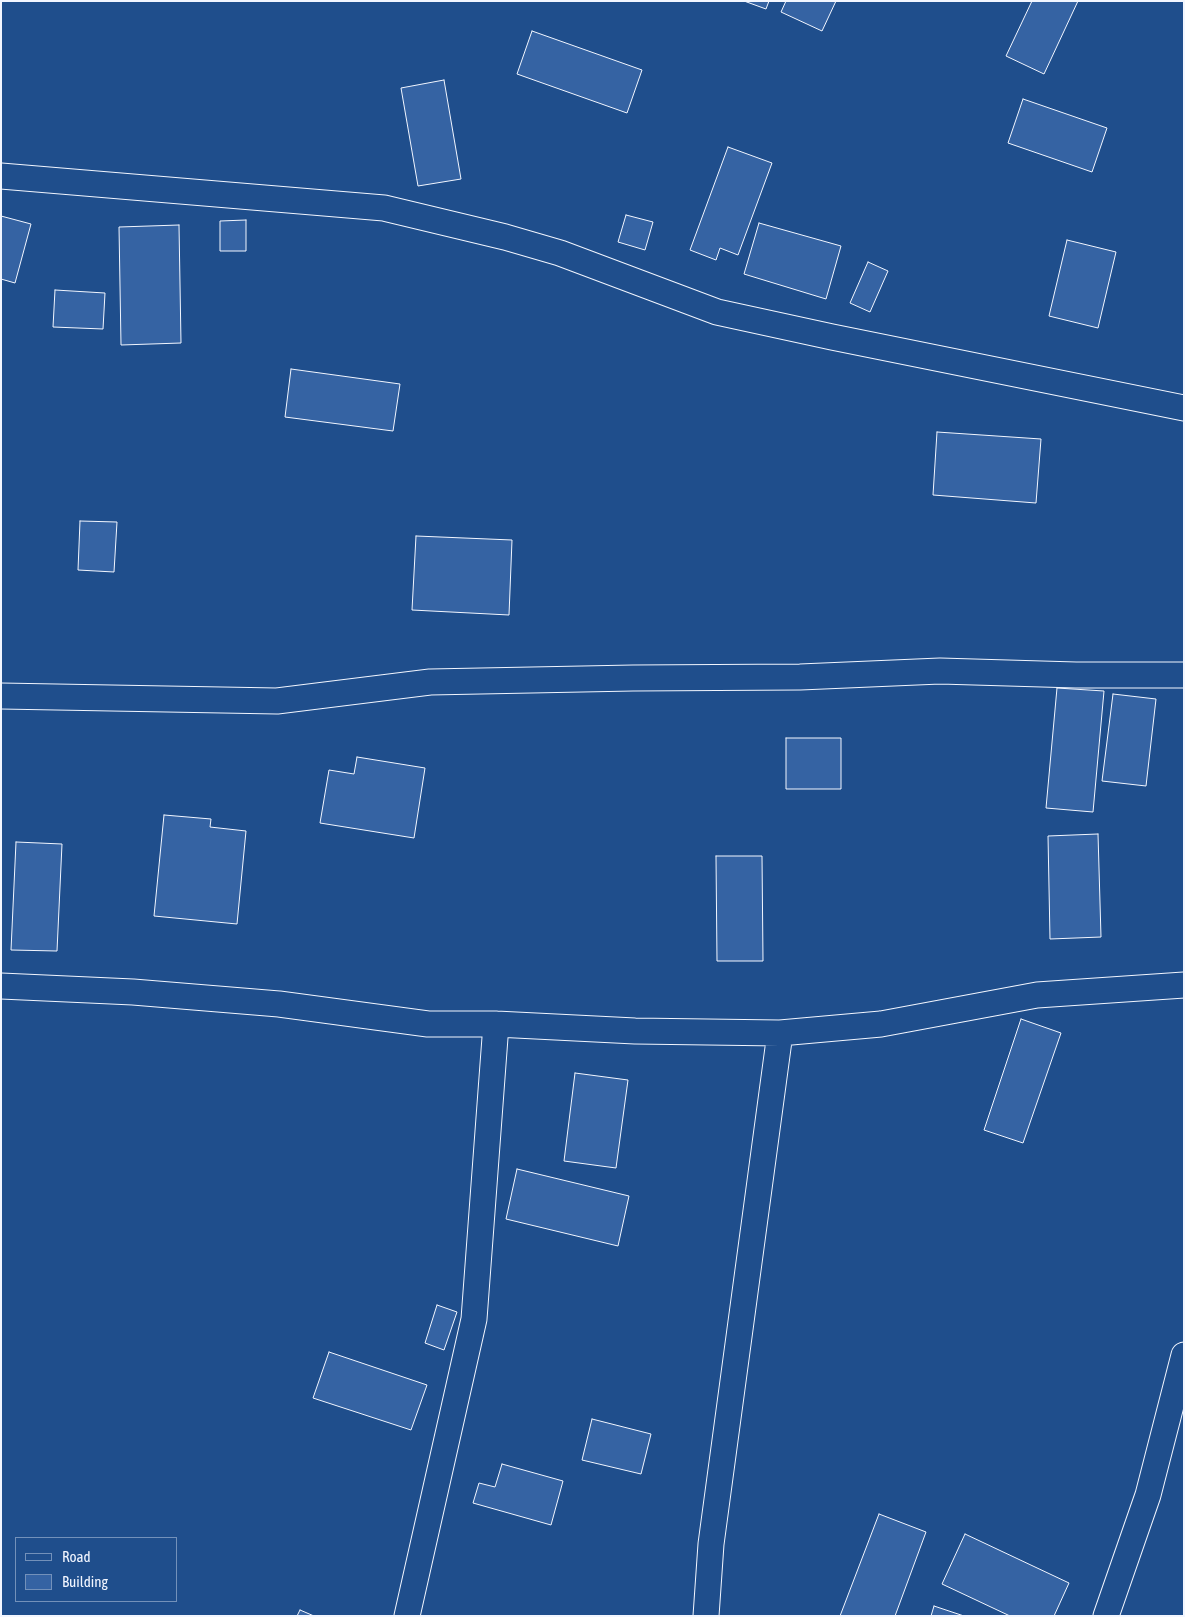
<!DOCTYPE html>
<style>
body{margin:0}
#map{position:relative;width:1185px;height:1617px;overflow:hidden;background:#1f4e8c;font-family:"Asap Condensed",sans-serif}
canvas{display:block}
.frame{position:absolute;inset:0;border:2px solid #f2f6ff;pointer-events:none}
.legend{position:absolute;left:15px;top:1537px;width:162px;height:65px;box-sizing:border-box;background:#1f4e8c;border:1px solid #7391ba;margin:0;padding:6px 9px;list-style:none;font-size:15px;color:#f2f6ff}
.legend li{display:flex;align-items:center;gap:10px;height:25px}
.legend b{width:25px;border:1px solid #7391ba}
</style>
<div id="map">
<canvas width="1185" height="1617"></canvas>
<div class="frame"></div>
<ul class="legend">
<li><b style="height:6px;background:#1f4e8c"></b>Road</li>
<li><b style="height:14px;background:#3563a3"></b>Building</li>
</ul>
</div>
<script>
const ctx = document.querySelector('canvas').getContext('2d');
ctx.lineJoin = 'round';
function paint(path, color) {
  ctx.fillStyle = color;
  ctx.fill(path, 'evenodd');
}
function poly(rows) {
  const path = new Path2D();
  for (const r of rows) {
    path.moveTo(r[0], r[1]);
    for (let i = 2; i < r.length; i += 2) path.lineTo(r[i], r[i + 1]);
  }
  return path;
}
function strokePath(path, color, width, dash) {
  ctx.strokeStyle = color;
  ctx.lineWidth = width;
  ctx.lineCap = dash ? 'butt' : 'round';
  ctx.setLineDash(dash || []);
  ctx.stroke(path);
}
const building = poly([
 [744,1,769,1,766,9,744,1],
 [786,1,836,1,822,31,781,12,786,1],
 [1032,1,1078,1,1044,74,1006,56,1032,1],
 [532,31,642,70,627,113,517,74,532,31],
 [444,80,461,179,418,186,401,88,444,80],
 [1023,99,1107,128,1092,172,1008,143,1023,99],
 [728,147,772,163,738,255,720,248,716,260,690,250,728,147],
 [626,215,653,222,645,250,618,242,626,215],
 [1,216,31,224,15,283,1,279,1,216],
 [246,220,246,251,220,251,220,221,246,220],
 [759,223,841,246,826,299,744,274,759,223],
 [179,225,181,343,121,345,119,227,179,225],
 [1067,240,1116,252,1098,328,1049,316,1067,240],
 [868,262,888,271,870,312,850,303,868,262],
 [55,290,105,293,103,329,53,327,55,290],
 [291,369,400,384,393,431,285,417,291,369],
 [937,432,1041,439,1036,503,933,495,937,432],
 [80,521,117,522,114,572,78,570,80,521],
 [416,536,512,540,509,615,412,610,416,536],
 [1057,688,1104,691,1093,812,1046,808,1057,688],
 [1113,694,1156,699,1146,786,1102,781,1113,694],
 [786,738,841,738,841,789,786,789,786,738],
 [357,757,425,768,414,838,320,823,329,770,354,774,357,757],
 [164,815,211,819,210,827,246,831,237,924,154,916,164,815],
 [1098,834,1101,937,1050,939,1048,836,1098,834],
 [16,842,62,844,57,951,11,950,16,842],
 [716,856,762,856,763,961,717,961,716,856],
 [1021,1019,1061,1033,1023,1143,984,1130,1021,1019],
 [575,1073,628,1080,616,1168,564,1161,575,1073],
 [517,1169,629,1196,618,1246,506,1219,517,1169],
 [437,1305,457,1312,444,1350,425,1343,437,1305],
 [329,1352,427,1385,411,1430,313,1398,329,1352],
 [592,1419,651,1434,641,1474,582,1460,592,1419],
 [502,1464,563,1481,551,1525,473,1503,479,1483,495,1487,502,1464],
 [879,1514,926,1532,895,1616,840,1616,879,1514],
 [965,1534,1069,1583,1054,1616,1010,1616,942,1584,965,1534],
 [934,1606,964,1616,931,1616,934,1606],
 [300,1610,314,1616,297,1616,300,1610]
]);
paint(building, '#3563a3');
strokePath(building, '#f2f6ff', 1);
const minor = poly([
 [1,176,384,208,505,237,560,253,717,312,832,337,1184,408],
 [1,696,277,701,430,682,633,678,800,677,940,671,1076,675,1184,675],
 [1,986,133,992,279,1004,428,1024,496,1024,635,1031,780,1033,881,1024,1037,995,1184,985],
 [407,1616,474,1319,496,1024],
 [706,1616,711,1544,780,1033],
 [1106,1616,1148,1495,1184,1355]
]);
strokePath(minor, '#f2f6ff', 27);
strokePath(minor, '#1f4e8c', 25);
</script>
